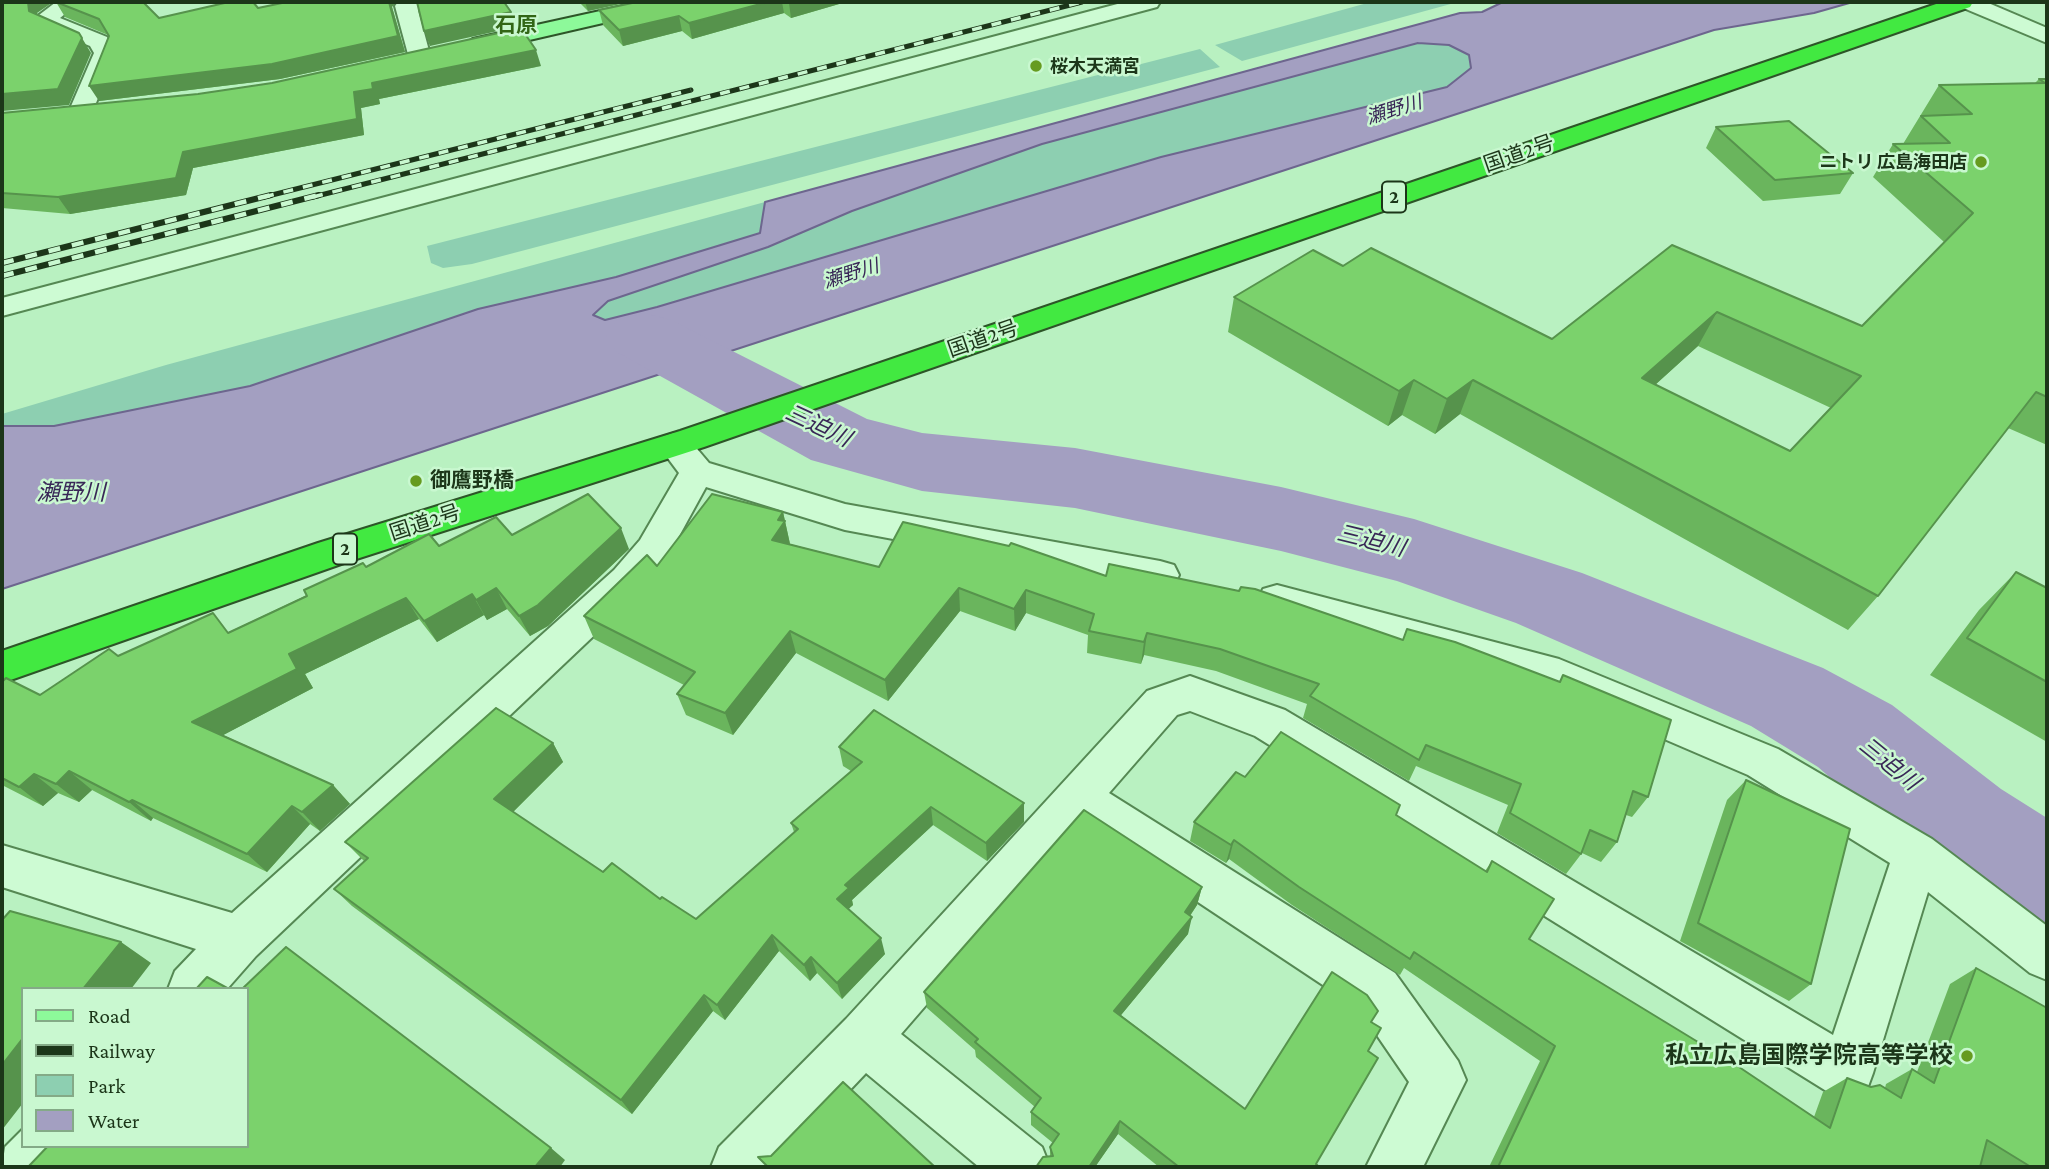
<!DOCTYPE html>
<meta charset="utf-8">
<style>
body{margin:0}
#map{position:relative;width:2049px;height:1169px;overflow:hidden;background:#b9f1c1;font-family:"Crimson Pro",serif}
canvas{display:block}
.frame{position:absolute;inset:0;border:4px solid #1c3619;pointer-events:none}
.legend{position:absolute;left:21px;top:987px;width:228px;height:161px;box-sizing:border-box;background:#c9f8d0;border:2px solid #84aa87;margin:0;padding:9px 12px;list-style:none;font-size:21px;color:#1c3619}
.legend li{display:flex;align-items:center;gap:14px;height:35px}
.legend b{width:35px;border:2px solid #84aa87}
</style>
<div id="map">
<canvas width="2049" height="1169"></canvas>
<div class="frame"></div>
<ul class="legend">
<li><b style="height:9px;background:#8df99a"></b>Road</li>
<li><b style="height:9px;background:#1c3619"></b>Railway</li>
<li><b style="height:19px;background:#8dcfb1"></b>Park</li>
<li><b style="height:19px;background:#a39fc1"></b>Water</li>
</ul>
</div>
<script>
const ctx = document.querySelector('canvas').getContext('2d');
ctx.lineJoin = 'round';
function paint(path, color) {
  ctx.fillStyle = color;
  ctx.fill(path, 'evenodd');
}
function poly(rows) {
  const path = new Path2D();
  for (const r of rows) {
    path.moveTo(r[0], r[1]);
    for (let i = 2; i < r.length; i += 2) path.lineTo(r[i], r[i + 1]);
  }
  return path;
}
function strokePath(path, color, width, dash) {
  ctx.strokeStyle = color;
  ctx.lineWidth = width;
  ctx.lineCap = dash ? 'butt' : 'round';
  ctx.setLineDash(dash || []);
  ctx.stroke(path);
}
function label(font, color, halo, rows, align = 'center') {
  ctx.font = font + ' "Crimson Pro","Noto Sans JP",serif';
  ctx.lineWidth = 5;
  ctx.setLineDash([]);
  ctx.textBaseline = 'middle';
  ctx.strokeStyle = halo;
  ctx.fillStyle = color;
  for (const [text, x, y, turn = 0] of rows) {
    ctx.save();
    ctx.translate(x, y);
    ctx.rotate((+turn || 0) * Math.PI / 180);
    ctx.textAlign = isNaN(turn) ? turn : align;
    if (halo) ctx.strokeText(text, 0, 0);
    ctx.fillText(text, 0, 0);
    ctx.restore();
  }
}
paint(poly([
 [1371,2,1458,2,1242,61,1215,45],
 [1418,43,1449,45,1469,55,1471,68,1447,87,1161,157,657,307,605,320,592,315,607,301,768,247,852,211,1042,144],
 [1200,49,1220,67,472,264,443,268,431,263,427,246],
 [765,202,760,233,616,277,478,309,250,386,54,426,2,426,2,414,166,365]
]), '#8dcfb1');
const water = poly([
 [1503,2,1853,2,1814,13,1714,30,2,589,2,426,54,426,250,386,478,309,616,277,760,233,765,202,1460,13,1482,12,1503,2],
 [1418,43,1449,45,1469,55,1471,68,1447,87,1161,157,657,307,605,320,593,315,608,301,768,247,852,211,1042,144,1418,43]
]);
paint(water, '#a39fc1');
strokePath(water, '#6d668e', 2);
paint(poly([
 [644,313,671,320,867,419,922,433,1075,448,1281,487,1414,519,1582,573,1823,668,1892,705,2001,789,2047,818,2047,931,2007,916,1923,859,1818,767,1751,726,1516,623,1397,581,1281,551,1075,508,922,491,811,460,617,352,606,336,617,320,644,313]
]), '#a39fc1');
const minor = poly([
 [56,2,80,2,60,18,107,37,116,53,92,113,89,118,80,120,71,118,68,113,94,53,90,46,41,26,39,15,56,2],
 [398,2,436,2,433,7,418,10,431,58,428,63,412,63,409,58,395,6,398,2],
 [1125,2,1160,2,1157,7,2,316,2,298,1125,2],
 [1958,2,1986,2,2047,28,2047,43,1961,7,1958,2],
 [675,433,687,437,709,463,845,504,1160,561,1174,565,1179,575,1174,585,1160,589,845,530,706,487,666,560,642,590,256,956,227,989,168,989,175,971,196,949,2,887,2,845,232,913,614,570,640,540,679,473,658,445,663,437,675,433],
 [1277,585,1559,659,1778,749,1932,839,2047,926,2047,980,2030,973,1928,892,1873,1073,1866,1092,1847,1099,1828,1092,1255,736,1190,711,1177,715,1109,793,1395,973,1458,1061,1466,1080,1423,1167,1366,1167,1409,1082,1359,1009,1082,825,901,1034,1042,1147,1050,1167,979,1167,866,1073,777,1167,711,1167,719,1147,846,1019,1147,691,1190,676,1285,710,1833,1035,1890,863,1748,775,1550,690,1263,611,1258,600,1263,589,1277,585],
 [23,1129,23,1146,72,1146,64,1165,2,1167,5,1147,23,1129]
]);
const major = poly([
 [641,2,679,2,668,8,473,53,462,46,473,39,641,2]
]);
const highway = poly([
 [1942,2,1973,2,1970,7,704,447,344,563,2,683,2,651,318,543,680,431,1942,2]
]);
strokePath(minor, '#558853', 4);
strokePath(major, '#2d5528', 4);
strokePath(highway, '#2d5528', 4);
paint(minor, '#cdfbd3');
paint(major, '#8df99a');
paint(highway, '#42e941');
const railFar1 = poly([
 [264,197,691,90],
 [313,197,1082,2]
]);
const rail = poly([
 [2,263,271,195],
 [2,276,319,195]
]);
strokePath(railFar1, '#1c3619', 5);
strokePath(rail, '#1c3619', 6);
strokePath(railFar1, '#c9f8d0', 3.5, [10]);
strokePath(rail, '#c9f8d0', 4.5, [12]);
paint(poly([
 [56,2,159,18,258,8,392,7,405,52,280,79,99,101,109,36,108,35,65,17],
 [579,2,629,2,588,11],
 [637,2,846,2,791,18,784,13,692,39,682,31,623,46,603,25,599,10],
 [541,66,379,99,380,104,361,108,364,135,193,168,186,195,70,214,2,208,2,113],
 [2039,79,2047,79,2047,445,2008,428,1878,596,1848,630,1460,414,1435,434,1402,415,1388,426,1228,332,1234,297,1343,266,1552,339,1672,245,1862,326,1944,242,1873,177,1893,144,1903,144,1939,85,2035,83],
 [1698,346,1831,408,1790,451,1655,385],
 [1716,127,1853,173,1840,194,1763,201,1706,148],
 [783,512,790,544,879,567,1106,576,1403,640,1559,682,1563,675,1648,797,1632,817,1626,815,1617,842,1601,862,1582,853,1566,874,1497,833,1508,805,1416,766,1409,781,1303,718,1307,704,1216,671,1144,655,1141,664,1087,653,1088,635,1026,613,1015,631,960,611,888,701,796,653,733,735,686,715,677,694,684,685,594,639,584,616,657,566],
 [512,535,629,549,548,626,530,636,507,609,487,620,484,615,437,642,419,619,305,674,313,688,223,735,333,785,350,804,320,831,310,824,267,872,153,818,151,821,92,790,79,802,58,793,43,806,2,785,2,682,40,695,118,656,229,632,366,567,439,546],
 [2016,572,2047,588,2047,742,1930,675,1979,610],
 [553,743,563,762,513,812,603,872,660,899,696,919,794,832,791,823,851,771,843,766,839,747,1024,822,987,861,933,825,852,900,853,905,848,909,885,954,842,999,817,973,810,981,779,951,725,1020,713,1011,632,1114,352,906,334,889,364,861,345,842],
 [1245,777,1396,815,1485,871,1492,861,1529,939,1814,1117,1823,1092,1847,1078,1871,1087,1885,1088,1886,1084,1912,1069,1917,1072,1950,984,1976,968,2047,1167,1489,1167,1540,1061,1404,968,1400,975,1292,905,1229,859,1226,863,1190,841,1194,822],
 [1746,780,1811,984,1789,1001,1680,941,1727,800],
 [1202,887,1197,905,1190,916,1188,934,1121,1015,1245,1109,1371,1022,1368,1051,1316,1164,1317,1167,1159,1167,1118,1134,1095,1167,1036,1167,1050,1156,1050,1147,1053,1143,1031,1125,1031,1112,1035,1107,976,1057,975,1050,927,1008,924,992]
]), '#6ab55d');
paint(poly([
 [28,2,53,2,37,13,38,26,29,11],
 [389,2,396,2,392,7,405,52,280,79,99,101,89,86],
 [585,2,629,2,588,11],
 [768,2,782,2,784,13,692,39,689,23],
 [792,2,846,2,791,18,789,3],
 [511,12,516,27,430,46,424,31],
 [679,16,682,31,623,46,619,30],
 [79,33,91,53,69,105,2,111,2,94],
 [536,50,541,66,379,99,380,104,361,108,364,135,193,168,186,195,70,214,58,197,354,92,372,83],
 [1717,312,1698,346,1624,413,1642,378],
 [1414,380,1402,415,1388,426,1399,391],
 [1473,380,1460,414,1435,434,1447,399],
 [783,512,790,544,772,540,778,520],
 [621,528,629,549,548,626,530,636,519,616],
 [496,588,507,609,487,620,476,600],
 [959,588,960,611,888,701,885,680],
 [1026,590,1026,613,1015,631,1014,609],
 [472,594,484,615,437,642,424,621],
 [406,598,419,619,305,674,313,688,212,741,192,722,289,654],
 [790,631,796,653,733,735,725,713],
 [1147,633,1144,655,1141,664,1144,642],
 [553,743,563,762,507,818,494,799],
 [69,771,92,790,79,802,56,784],
 [34,774,58,793,43,806,19,787],
 [333,785,350,804,320,831,302,812],
 [132,800,153,818,151,821,129,802],
 [1024,803,1024,822,987,861,986,843],
 [292,806,310,824,267,872,247,854],
 [931,807,933,825,852,900,853,905,841,916,837,899,845,885],
 [1234,840,1229,859,1226,863,1231,845],
 [1202,887,1197,905,1181,929,1185,912],
 [1192,917,1188,934,1112,1026,1114,1011],
 [772,935,779,951,725,1020,717,1005],
 [881,938,885,954,842,999,837,983],
 [121,942,151,963,131,989,83,989],
 [811,957,817,973,810,981,804,965],
 [704,995,713,1011,632,1114,621,1100],
 [23,1038,23,1103,2,1130,2,1065],
 [1120,1121,1118,1134,1095,1167,1089,1167],
 [551,1148,565,1160,560,1167,535,1167]
]), '#56934c');
const building = poly([
 [2,2,28,2,29,11,79,33,82,38,58,89,2,94,2,2],
 [56,2,143,2,159,18,229,2,253,2,258,8,287,2,389,2,398,36,272,64,89,86,109,36,99,19,56,2],
 [417,2,504,2,511,12,424,31,417,2],
 [637,2,768,2,689,23,679,16,619,30,599,10,637,2],
 [521,28,536,50,372,83,373,89,354,92,357,119,183,152,176,178,58,197,2,193,2,113,198,94,272,83,521,28],
 [2039,79,2047,79,2047,397,2036,392,1878,596,1473,380,1447,399,1414,380,1399,391,1234,297,1313,250,1343,266,1371,248,1552,339,1672,245,1862,326,1973,213,1893,144,1950,143,1921,116,1972,114,1939,85,2045,83,2039,79],
 [1717,312,1861,376,1790,451,1642,378,1717,312],
 [1789,121,1853,173,1775,180,1716,127,1789,121],
 [588,494,621,528,538,605,519,616,496,588,476,600,472,594,424,621,406,598,289,654,297,669,192,722,333,785,302,812,292,806,247,854,132,800,129,802,69,771,56,784,34,774,19,787,2,778,2,682,6,678,40,695,109,649,118,656,213,613,228,633,307,596,304,590,363,563,366,567,429,534,439,546,496,517,512,535,588,494],
 [712,494,783,512,778,520,785,521,772,540,879,567,903,522,1009,546,1011,543,1106,576,1109,564,1239,591,1241,587,1255,589,1403,640,1407,629,1455,642,1560,682,1563,675,1671,720,1648,797,1633,791,1617,842,1590,830,1581,854,1510,813,1521,784,1426,745,1419,760,1310,696,1319,684,1220,649,1147,633,1144,642,1089,631,1094,614,1026,590,1014,609,959,588,885,680,790,631,725,713,677,694,695,672,584,616,647,555,657,566,712,494],
 [2016,572,2047,588,2047,682,1967,638,2016,572],
 [496,708,553,743,494,799,603,872,612,863,660,899,662,897,696,919,798,829,791,823,862,762,839,747,874,710,1024,803,986,843,931,807,845,885,849,888,837,899,881,938,837,983,811,957,804,965,772,935,717,1005,704,995,621,1100,334,889,368,858,345,842,496,708],
 [1281,732,1400,805,1396,815,1487,872,1492,861,1554,899,1529,939,1739,1067,1830,1128,1847,1078,1871,1087,1880,1085,1901,1098,1912,1069,1934,1083,1976,968,2047,1008,2047,1167,2031,1167,1987,1140,1980,1167,1498,1167,1555,1046,1414,952,1410,959,1299,887,1234,840,1231,845,1194,822,1236,772,1245,777,1281,732],
 [1746,780,1850,829,1811,984,1698,923,1746,780],
 [1084,810,1202,887,1185,912,1192,917,1114,1011,1245,1109,1332,972,1367,995,1378,1011,1371,1022,1381,1028,1368,1051,1378,1058,1316,1164,1318,1166,1317,1167,1179,1167,1120,1121,1089,1167,1036,1167,1043,1157,1053,1156,1050,1147,1059,1134,1031,1112,1041,1098,975,1042,978,1039,924,992,1084,810],
 [10,911,121,942,83,989,23,989,23,1038,2,1065,2,920,10,911],
 [286,947,551,1148,535,1167,28,1167,48,1146,247,1146,247,989,242,989,286,947],
 [207,977,229,989,196,989,207,977],
 [843,1082,935,1167,768,1167,758,1157,771,1156,843,1082]
]);
paint(building, '#7bd26c');
strokePath(building, '#56934c', 2);
for (const [x, y, r, color] of [
 [1036,66,7,"#669b1f"],
 [1981,162,7,"#669b1f"],
 [416,481,7,"#669b1f"],
 [1967,1056,7,"#669b1f"]
]) {
  const dot = new Path2D();
  dot.arc(x, y, r, 0, 2 * Math.PI);
  ctx.fillStyle = color;
  ctx.fill(dot);
  strokePath(dot, '#c9f8d0', 2.5);
}
label('bold 18px', '#1c3619', '#c9f8d0', [
 ["桜木天満宮",1050,66],
 ["ニトリ 広島海田店",1967,162,"right"]
], 'left');
label('italic 19px', '#392757', '#c9f8d0', [
 ["瀬野川",1394,110,-17],
 ["瀬野川",851,274,-17]
]);
for (const [x, y, w] of [
 [1394,197,24],
 [345,549,24]
]) {
  const box = new Path2D();
  box.roundRect(x - w / 2, y - 15.5, w, 31, 5);
  ctx.fillStyle = '#c9f8d0';
  ctx.fill(box);
  strokePath(box, '#1c3619', 2);
}
label('bold 19px', '#1c3619', null, [
 ["2",1394,197],
 ["2",345,549]
]);
label('bold 21px', '#326616', '#c9f8d0', [
 ["石原",516,26]
]);
label('21px', '#1c3619', '#c9f8d0', [
 ["国道2号",1519,154,-19],
 ["国道2号",983,339,-19],
 ["国道2号",425,523,-18]
]);
label('bold 21px', '#1c3619', '#c9f8d0', [
 ["御鷹野橋",430,481]
], 'left');
label('italic 23px', '#392757', '#c9f8d0', [
 ["三迫川",818,426,25],
 ["瀬野川",71,493],
 ["三迫川",1371,541,14],
 ["三迫川",1889,764,39]
]);
label('bold 24px', '#1c3619', '#c9f8d0', [
 ["私立広島国際学院高等学校",1953,1056]
], 'right');
</script>
